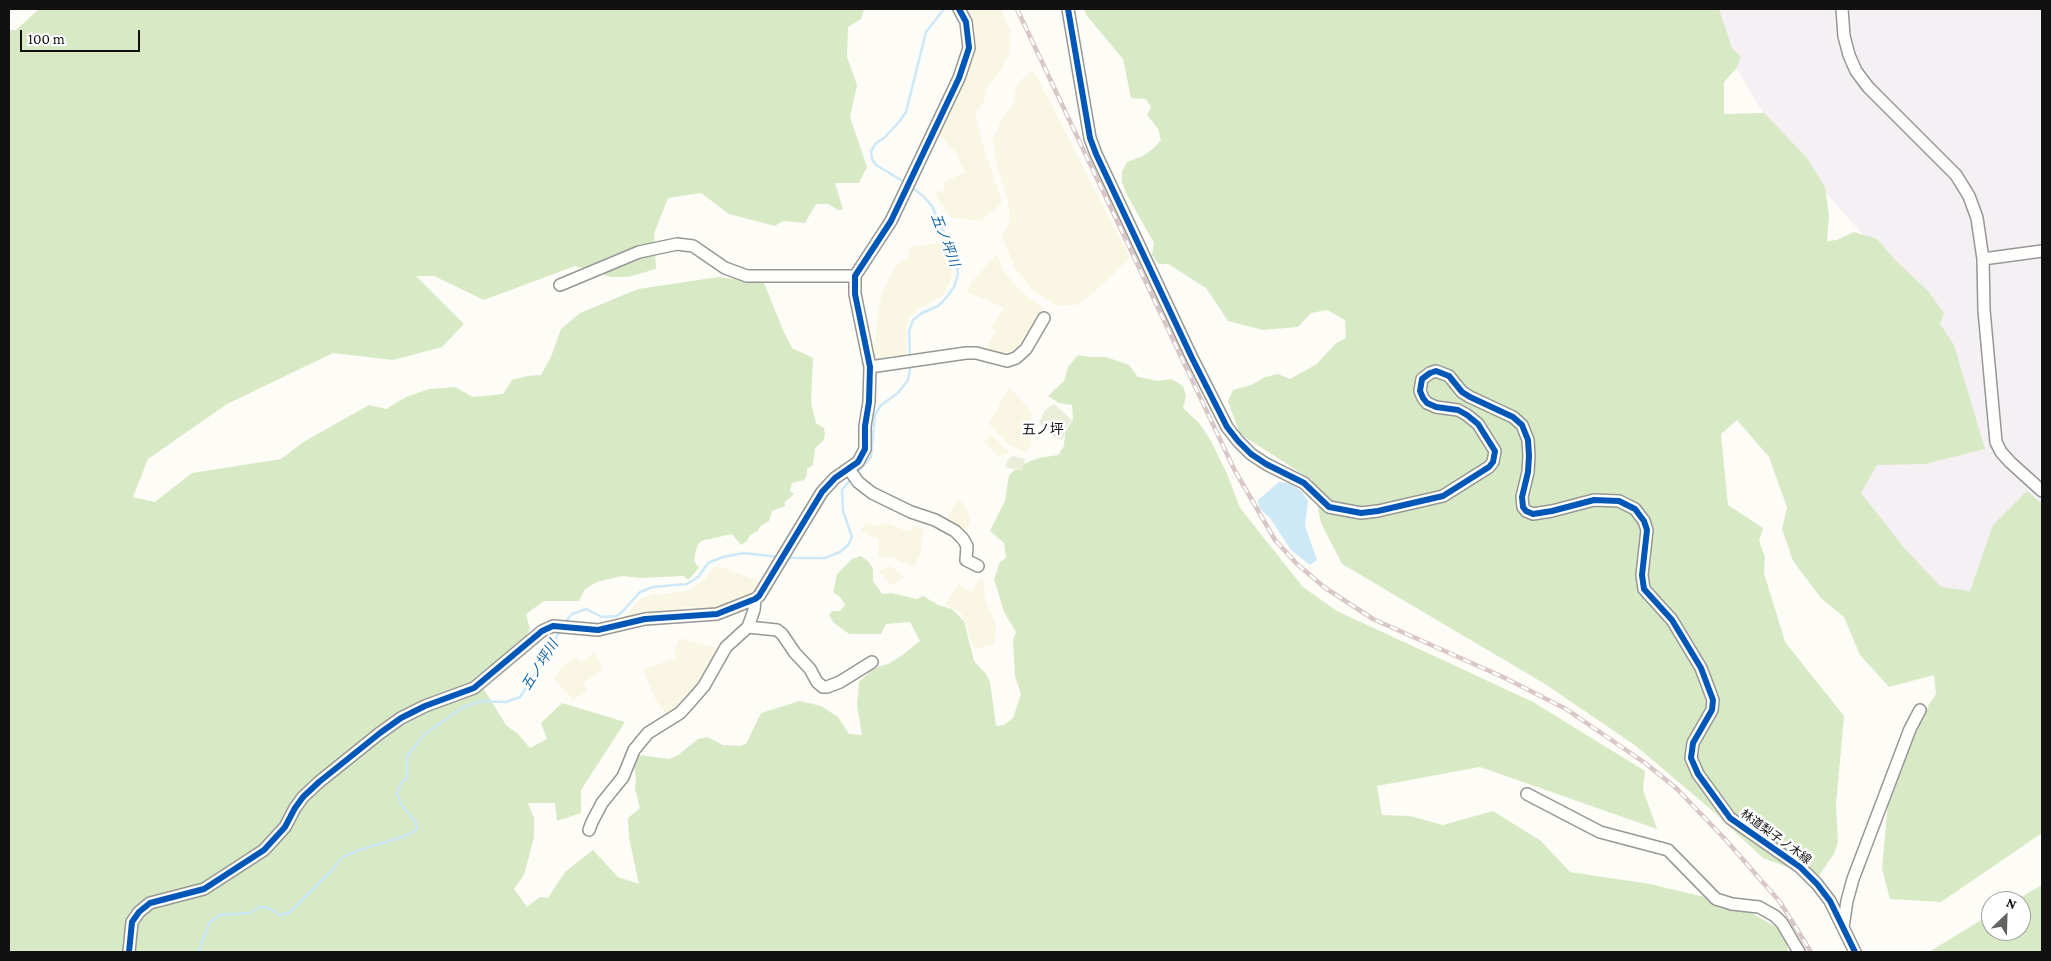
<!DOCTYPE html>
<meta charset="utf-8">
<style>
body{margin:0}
#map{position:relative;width:2051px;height:961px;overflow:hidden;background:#fdfcf7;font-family:"Crimson Pro",serif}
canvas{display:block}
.frame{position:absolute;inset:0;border:10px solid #111;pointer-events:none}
.north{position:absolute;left:1981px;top:891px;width:50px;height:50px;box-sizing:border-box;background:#fff;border:1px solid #a0a0a0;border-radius:50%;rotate:24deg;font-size:14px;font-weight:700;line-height:20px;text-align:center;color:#111}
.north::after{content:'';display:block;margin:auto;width:18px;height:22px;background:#646362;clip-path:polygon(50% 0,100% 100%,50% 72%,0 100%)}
.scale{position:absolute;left:20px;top:30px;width:120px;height:22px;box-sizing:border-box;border:2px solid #111;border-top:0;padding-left:6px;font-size:15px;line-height:18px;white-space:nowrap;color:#111;-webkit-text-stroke:4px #fff;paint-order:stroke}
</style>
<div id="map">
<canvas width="2051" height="961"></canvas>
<div class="frame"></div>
<div class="north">N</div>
<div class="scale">100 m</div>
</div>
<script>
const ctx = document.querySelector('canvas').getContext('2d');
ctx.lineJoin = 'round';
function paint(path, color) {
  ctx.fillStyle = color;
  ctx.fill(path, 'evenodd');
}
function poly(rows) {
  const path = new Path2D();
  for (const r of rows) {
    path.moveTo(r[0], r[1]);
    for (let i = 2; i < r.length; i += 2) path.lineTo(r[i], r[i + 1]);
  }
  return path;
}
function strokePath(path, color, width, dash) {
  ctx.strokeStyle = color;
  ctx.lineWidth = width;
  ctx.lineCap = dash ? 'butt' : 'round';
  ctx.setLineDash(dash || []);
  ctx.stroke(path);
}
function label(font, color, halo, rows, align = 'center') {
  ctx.font = font + ' "Crimson Pro","Noto Sans JP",serif';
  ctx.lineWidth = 5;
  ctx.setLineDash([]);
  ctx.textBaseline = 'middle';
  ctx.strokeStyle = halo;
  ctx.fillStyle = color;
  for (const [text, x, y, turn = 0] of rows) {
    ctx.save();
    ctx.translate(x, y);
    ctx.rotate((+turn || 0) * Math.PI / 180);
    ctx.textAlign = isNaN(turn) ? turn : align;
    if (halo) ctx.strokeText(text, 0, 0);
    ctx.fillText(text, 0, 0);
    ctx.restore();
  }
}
paint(poly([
 [1712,9,2042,9,2042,514,1976,597,1934,593,1850,495,1920,299,1779,140,1732,61]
]), '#f5f0f3');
paint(poly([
 [965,9,1001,9,1011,33,1009,54,999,74,989,84,983,103,975,113,983,144,1002,203,981,221,951,218,934,193,945,190,943,182,965,173,956,153,938,133,968,69,975,49,974,32],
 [1032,71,1036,75,1130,258,1098,289,1076,305,1057,306,1032,290,1015,268,1002,237,1010,221,1008,201,996,162,993,140,1000,122,1013,104,1017,85,1023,78],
 [936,243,945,244,952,262,952,275,948,286,942,296,915,311,909,319,906,331,907,358,875,362,874,345,879,308,882,294,888,281,896,265,907,258,910,247],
 [995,256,998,257,1004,271,1019,290,1044,309,1023,347,1010,357,984,351,996,332,991,328,1004,308,987,300,966,293,973,280],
 [1009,387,1032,412,1029,426,1031,445,1028,450,1024,452,1008,444,989,424],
 [991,435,992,435,1010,453,1000,456,995,454,984,441],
 [958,499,964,504,970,517,970,524,963,533,944,521],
 [865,522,876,526,887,523,904,530,909,531,917,526,924,529,921,544,922,551,914,567,891,557,878,557,879,538,873,538,861,531],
 [718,566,762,582,756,593,723,608,696,613,694,607,682,607,682,613,619,620,627,614,640,599,658,593,660,595,690,590,704,580,713,568],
 [890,566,904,576,892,586,878,571],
 [982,578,984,583,985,599,995,622,996,630,995,641,992,645,979,648,973,647,965,621,960,612,945,605,959,584,972,592,979,580],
 [679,638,718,648,691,695,680,708,665,714,654,697,643,669,676,658,675,648],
 [595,653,603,670,583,683,587,691,573,700,554,679,562,666,576,657,580,662]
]), '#f9f7e4');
paint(poly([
 [39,9,864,9,861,19,848,27,847,57,857,85,850,117,867,167,859,183,835,183,843,209,838,210,828,204,816,204,805,223,783,221,775,226,729,214,701,193,668,198,654,234,656,269,628,277,611,277,575,266,484,300,434,276,416,276,464,324,442,347,393,360,333,353,227,404,148,459,133,497,155,502,192,473,281,459,305,441,369,405,386,409,406,397,429,389,455,387,473,397,503,394,512,380,527,376,541,375,551,357,561,329,580,313,638,289,719,277,764,283,783,330,792,348,813,358,811,403,816,423,824,428,825,435,823,441,815,448,813,465,807,469,807,475,804,480,792,483,790,491,794,494,785,502,785,506,772,511,769,521,760,526,758,531,750,535,747,541,741,545,732,534,701,541,697,546,694,561,699,568,688,580,683,576,640,578,622,576,597,582,585,589,579,601,544,601,526,614,530,629,525,638,491,669,477,678,506,725,518,734,530,748,547,739,541,723,562,703,625,722,581,790,581,813,557,821,555,803,528,803,534,818,534,837,524,875,514,889,527,907,540,897,548,898,565,872,593,850,618,877,639,884,629,838,628,818,640,808,635,789,636,776,633,763,639,755,669,759,678,755,698,739,707,737,723,745,740,746,746,744,761,713,800,701,821,706,838,717,849,734,862,735,857,705,859,682,873,669,890,663,904,654,920,641,910,622,886,624,881,634,849,634,833,622,829,615,832,611,840,611,845,605,840,597,833,592,837,574,852,559,861,556,869,562,873,569,873,581,882,594,891,593,917,599,923,596,938,605,952,609,964,621,974,661,986,674,990,682,996,726,1004,725,1013,718,1021,694,1015,676,1013,640,1016,632,1004,612,994,579,1000,562,1006,558,1004,543,990,531,1005,501,1009,475,1021,465,1039,458,1058,455,1064,446,1065,432,1073,420,1072,405,1059,403,1048,396,1064,381,1068,367,1078,355,1090,357,1106,357,1129,365,1138,377,1158,381,1171,379,1183,386,1186,396,1183,408,1199,423,1211,441,1227,474,1240,508,1303,587,1337,611,1533,702,1645,771,1643,790,1657,829,1480,767,1377,786,1382,815,1410,816,1443,825,1493,811,1541,841,1570,872,1650,884,1737,905,1776,927,1786,935,1788,952,9,952,9,30,16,30],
 [1084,9,1719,9,1732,48,1741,57,1736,69,1724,82,1724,114,1764,113,1807,158,1825,187,1829,216,1827,241,1837,240,1854,232,1877,239,1896,261,1928,291,1944,313,1940,324,1954,345,1985,449,1925,464,1877,465,1861,493,1905,549,1941,587,1970,591,1993,525,2027,491,2042,504,2042,833,1941,902,1890,899,1882,868,1888,803,1907,752,1929,704,1936,694,1934,675,1889,687,1860,655,1844,617,1821,598,1793,561,1782,529,1787,507,1769,457,1737,420,1721,434,1728,505,1763,528,1759,541,1765,557,1764,573,1785,642,1844,716,1836,805,1838,842,1834,854,1817,878,1763,858,1715,813,1636,746,1545,684,1342,564,1321,523,1312,480,1240,434,1228,401,1233,390,1251,385,1265,377,1278,374,1290,379,1317,364,1335,344,1346,338,1345,320,1327,310,1311,313,1298,327,1263,330,1228,321,1206,288,1168,264,1159,264,1152,255,1154,243,1127,195,1122,182,1122,172,1127,162,1143,156,1154,148,1161,140,1158,129,1147,115,1151,107,1146,99,1131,98,1123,59,1087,16],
 [2042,885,2042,952,1929,952,1991,914,1991,931,2021,931,2021,901,2014,901]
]), '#d8eac5');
paint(poly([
 [1054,404,1072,420,1065,430,1063,439,1058,439,1049,433,1045,427,1039,423,1045,410],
 [1012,456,1025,459,1022,471,1005,467,1007,461]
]), '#e9eedb');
paint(poly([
 [1279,482,1291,484,1301,491,1308,501,1305,526,1317,560,1310,565,1291,550,1270,518,1259,508,1258,500]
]), '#cde8f7');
strokePath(poly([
 [906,183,876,165,872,159,871,151,876,143,884,138,899,122,906,112,926,32,944,9],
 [910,358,909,331,913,320,922,313,938,306,947,297,954,287,958,274,956,261,932,206,923,196,910,186],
 [857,473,871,457,875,415,881,405,898,393,908,380,911,364],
 [787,558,825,558,840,552,848,545,852,537,843,511,842,490,851,479],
 [564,623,572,614,586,609,602,617,617,616,623,611,640,592,653,587,687,584,698,577,708,563,723,557,743,553,779,557],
 [198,952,210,922,220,915,249,913,260,907,269,908,279,915,289,913,329,873,343,857,360,850,405,836,415,831,417,828,416,823,401,804,397,793,402,782,407,778,407,757,409,754,426,733,465,706,482,701,506,702,520,697,551,649,560,630]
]), '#cde8f7', 2.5);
const minor = poly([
 [1068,9,1090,138,1096,154,1192,358,1227,427,1238,441,1251,454,1266,464,1304,483,1329,507,1361,513,1378,511,1443,496,1489,467,1493,462,1495,451,1478,424,1467,415,1458,410,1436,407,1427,403,1423,398,1420,391,1422,379,1430,373,1436,371,1449,376,1462,392,1470,397,1513,417,1522,425,1528,440,1529,456,1528,472,1522,497,1523,507,1526,511,1533,514,1552,511,1594,500,1619,501,1635,509,1644,521,1647,530,1642,575,1644,589,1672,620,1701,668,1713,700,1712,710,1693,743,1691,758,1698,774,1730,818,1800,867,1817,884,1830,901,1855,952],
 [1842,9,1844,36,1849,55,1856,71,1868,87,1956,175,1969,196,1977,218,1983,259,1984,310,1996,442,2001,452,2010,462,2042,491],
 [1983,259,2042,251],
 [560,285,639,252,677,244,693,246,725,268,747,276,855,276],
 [870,367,966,353,976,353,1007,361,1016,358,1026,349,1044,318],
 [849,469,858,482,872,493,911,512,935,520,955,531,963,539,967,546,966,560,978,566],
 [748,627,777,630,782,634,795,653,810,669,817,682,823,687,827,687,840,682,872,662],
 [1527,794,1600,832,1668,850,1716,899,1732,904,1759,907,1775,916,1782,923,1799,952],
 [589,830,592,822,602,803,623,777,634,750,648,733,680,713,691,701,704,686,726,647,748,627,754,610,755,599],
 [1843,927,1847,901,1853,879,1910,729,1920,710],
 [129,952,132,922,139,912,150,903,204,889,264,850,285,827,295,808,303,797,319,782,380,733,401,718,425,706,474,688,542,631,553,626,598,630,645,619,717,614,755,599,759,596,822,492,835,478,858,462,865,449,865,426,869,402,870,367,855,294,855,276,891,221,959,78,969,48,966,22,959,9]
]);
strokePath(minor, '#979795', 14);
strokePath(minor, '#fffffe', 11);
const rail = poly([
 [1017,9,1234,469,1275,540,1297,564,1324,587,1373,619,1503,677,1566,709,1645,763,1676,788,1725,839,1780,902,1811,952]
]);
strokePath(rail, '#d9c6c7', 4.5);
strokePath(rail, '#fff', 2.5, [8]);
strokePath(poly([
 [1068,9,1090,138,1096,154,1192,358,1227,427,1238,441,1251,454,1266,464,1304,483,1329,507,1361,513,1378,511,1443,496,1489,467,1493,462,1495,451,1478,424,1467,415,1458,410,1436,407,1427,403,1423,398,1420,391,1422,379,1430,373,1436,371,1449,376,1462,392,1470,397,1513,417,1522,425,1528,440,1529,456,1528,472,1522,497,1523,507,1526,511,1533,514,1552,511,1594,500,1619,501,1635,509,1644,521,1647,530,1642,575,1644,589,1672,620,1701,668,1713,700,1712,710,1693,743,1691,758,1698,774,1730,818,1800,867,1817,884,1830,901,1855,952],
 [129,952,132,922,139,912,150,903,204,889,264,850,285,827,295,808,303,797,319,782,380,733,401,718,425,706,474,688,542,631,553,626,598,630,645,619,717,614,755,599,759,596,822,492,835,478,858,462,865,449,865,426,869,402,870,367,855,294,855,276,891,221,959,78,969,48,966,22,959,9]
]), '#0057b8', 6);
label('12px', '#111', '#fff', [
 ["林道梨子ノ木線",1776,837,36]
]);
label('italic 14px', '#1768a6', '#fff', [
 ["五ノ坪川",945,240,69],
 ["五ノ坪川",540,665,-58]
]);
label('14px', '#111', '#fff', [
 ["五ノ坪",1043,430]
]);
</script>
